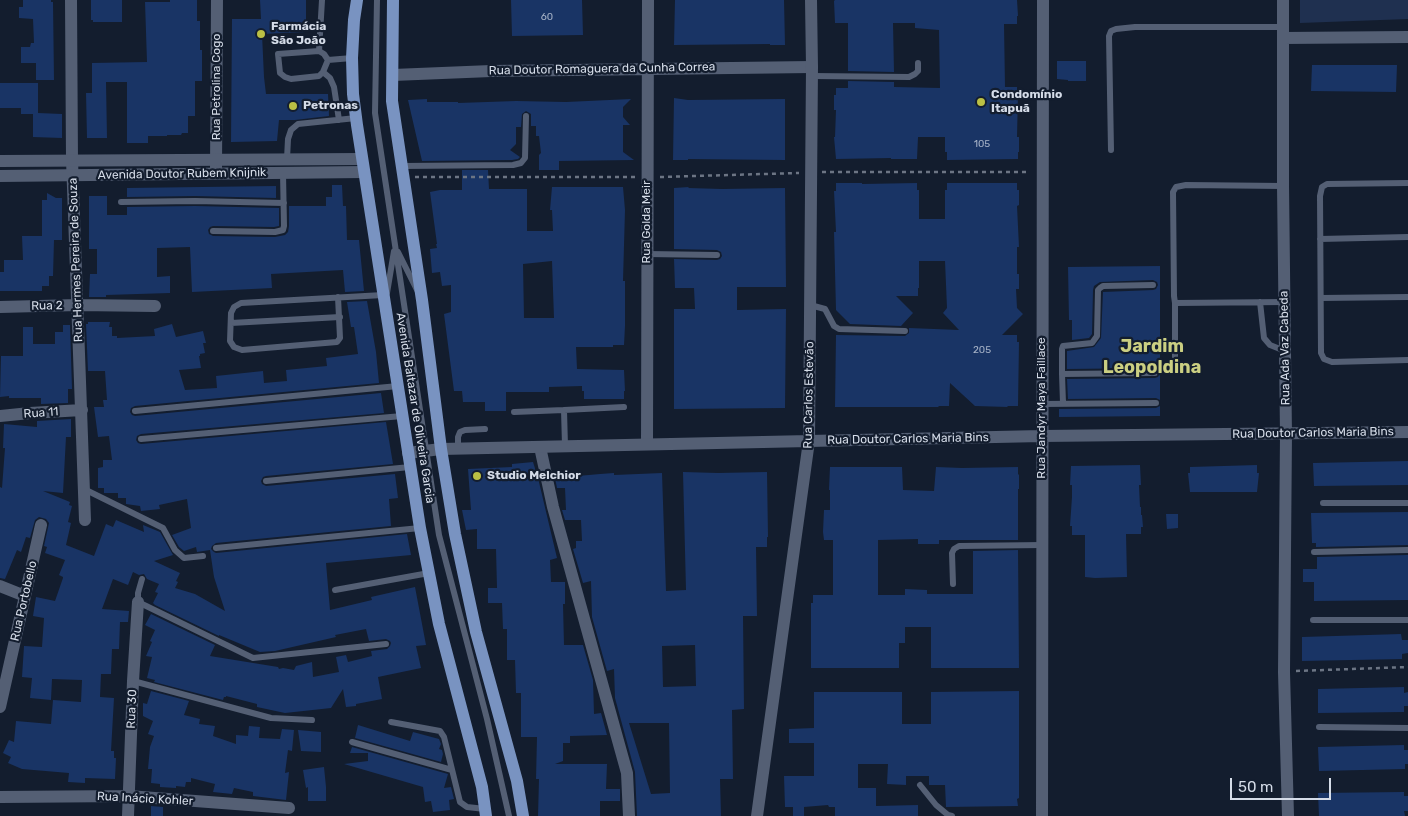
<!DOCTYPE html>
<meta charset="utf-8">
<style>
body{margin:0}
#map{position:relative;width:1408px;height:816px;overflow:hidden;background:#131d2e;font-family:Rubik,sans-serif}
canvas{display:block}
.scale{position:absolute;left:1230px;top:778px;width:101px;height:22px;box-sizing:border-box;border:2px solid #d5dce8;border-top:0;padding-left:6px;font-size:15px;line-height:18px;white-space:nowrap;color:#d5dce8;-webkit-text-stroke:4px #131d2e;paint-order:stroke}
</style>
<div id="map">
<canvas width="1408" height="816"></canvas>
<div class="scale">50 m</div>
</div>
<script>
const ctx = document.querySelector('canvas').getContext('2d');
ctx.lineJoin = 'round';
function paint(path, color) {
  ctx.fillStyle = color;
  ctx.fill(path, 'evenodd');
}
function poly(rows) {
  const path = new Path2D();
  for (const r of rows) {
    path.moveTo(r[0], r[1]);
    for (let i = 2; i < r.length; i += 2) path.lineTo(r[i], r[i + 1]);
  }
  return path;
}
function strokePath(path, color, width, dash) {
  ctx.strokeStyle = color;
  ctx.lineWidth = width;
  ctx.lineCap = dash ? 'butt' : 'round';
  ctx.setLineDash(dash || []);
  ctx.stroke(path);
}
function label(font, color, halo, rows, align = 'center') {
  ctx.font = font + ' Rubik,sans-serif';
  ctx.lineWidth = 4.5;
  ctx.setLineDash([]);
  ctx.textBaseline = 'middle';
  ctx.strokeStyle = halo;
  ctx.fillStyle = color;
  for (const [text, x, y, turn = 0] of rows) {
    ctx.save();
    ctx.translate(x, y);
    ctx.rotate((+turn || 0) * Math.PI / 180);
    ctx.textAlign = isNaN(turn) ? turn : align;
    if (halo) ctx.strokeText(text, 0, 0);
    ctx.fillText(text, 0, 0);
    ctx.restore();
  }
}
paint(poly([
 [1300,0,1408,0,1408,19,1300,23]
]), '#1f3050');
paint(poly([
 [23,0,51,0,51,2,53,2,54,80,36,80,36,63,21,63,21,47,30,47,31,43,34,43,33,19,19,18,19,7,23,7],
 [91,0,122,0,122,22,93,22,93,20,91,20],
 [170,0,197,0,197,21,200,21,200,50,202,50,202,81,195,81,195,116,188,116,188,133,182,133,181,135,167,135,167,136,148,136,148,143,127,143,127,82,106,82,107,138,87,138,86,93,92,93,92,63,147,62,145,2,170,2],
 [260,0,306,0,306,32,262,34,264,77,266,94,328,94,329,116,295,120,279,120,277,141,231,142,232,19,261,19],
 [511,0,582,0,583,35,512,36],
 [675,0,784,0,785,45,770,45,770,44,674,45],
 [835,0,1017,0,1018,16,1017,16,1017,24,1004,24,1005,87,1017,87,1017,94,1018,94,1017,137,1019,137,1019,152,1018,152,1018,159,947,160,947,152,945,152,945,137,918,137,917,159,891,159,891,158,836,159,834,137,835,137,836,110,834,110,834,95,836,95,836,88,848,88,848,81,894,82,894,87,940,88,939,30,915,28,915,23,893,23,894,72,848,71,848,23,835,23,834,1],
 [1057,61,1086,61,1086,81,1068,81,1068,80,1057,79],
 [1312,65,1397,65,1396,92,1311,91],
 [0,83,38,83,38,113,62,114,62,138,33,137,33,114,21,114,21,108,0,108],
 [674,98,688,100,785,99,785,160,688,159,688,160,673,160],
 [427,99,427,102,458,102,458,103,516,101,566,102,631,99,623,107,623,117,630,125,623,125,623,152,634,160,559,161,559,170,539,170,539,155,541,153,539,136,536,136,536,126,531,126,531,114,526,111,522,114,521,127,516,127,516,144,510,150,520,157,518,159,512,160,422,161,408,100],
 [462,170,488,170,489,189,527,189,527,231,553,231,552,210,550,210,552,187,623,187,625,210,623,281,625,281,625,326,624,345,613,345,613,347,576,347,577,369,624,370,625,391,624,391,624,399,584,399,584,391,582,391,582,386,549,387,549,392,506,392,506,411,485,411,485,402,463,402,462,391,454,391,444,314,451,312,451,285,442,286,440,272,432,273,430,249,437,248,436,244,437,244,430,192,440,190,462,190],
 [552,261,554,318,524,318,523,264],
 [836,183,862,183,862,184,917,183,917,190,919,190,919,219,945,219,945,190,947,190,947,183,1017,183,1017,190,1019,190,1019,205,1017,206,1019,247,1017,247,1017,274,1019,274,1019,289,1016,289,1017,308,1023,314,1002,335,1017,335,1017,342,1019,342,1018,406,1007,406,1008,407,975,406,950,383,949,406,938,406,939,407,835,407,836,335,905,336,909,333,909,328,959,330,943,313,947,308,945,261,919,261,919,288,918,288,918,296,896,296,913,313,901,326,850,324,836,310,834,232,836,232,834,191,836,191],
 [332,185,342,185,343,206,346,206,347,240,359,240,364,291,345,292,343,270,271,274,272,288,192,292,190,247,157,248,157,277,170,276,170,293,106,295,106,297,89,297,90,274,97,274,97,249,89,249,89,196,107,196,107,215,127,215,127,207,195,206,279,208,279,226,274,227,213,226,210,227,208,230,209,234,213,236,275,237,285,235,288,232,289,226,289,206,326,206,326,197,332,197],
 [276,186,276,198,195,196,127,197,127,188],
 [689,187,688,188,722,189,785,188,786,287,737,287,737,310,786,309,785,408,674,409,674,309,695,309,694,288,675,288,674,259,717,260,720,259,722,256,721,252,717,250,674,249,674,188],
 [47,193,56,198,62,198,62,240,54,240,53,276,49,276,49,286,42,286,42,291,0,291,0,272,4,272,4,260,23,260,22,236,42,236,42,200,47,200],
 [1160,266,1160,400,1156,398,1068,399,1067,379,1155,378,1158,377,1160,373,1159,370,1155,368,1067,369,1067,351,1094,347,1101,338,1103,292,1153,290,1156,289,1158,285,1157,282,1153,280,1100,282,1094,286,1093,290,1092,334,1089,338,1072,340,1072,320,1069,320,1068,267],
 [367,301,376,352,379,383,135,406,131,408,130,412,132,415,135,416,381,393,384,413,141,434,137,436,136,440,138,443,141,444,386,422,393,464,266,476,263,477,261,481,262,484,266,486,395,474,398,498,389,499,391,526,216,543,212,546,211,549,214,552,216,553,407,534,411,555,326,563,330,610,372,600,371,597,415,587,426,645,416,646,421,668,378,677,382,699,356,704,356,706,346,707,343,689,331,708,285,713,257,707,257,704,226,696,226,697,224,697,223,700,154,682,155,680,147,678,152,657,146,656,152,642,150,641,155,630,145,625,151,614,215,645,210,656,278,667,279,669,283,668,294,670,296,666,312,662,313,677,339,672,336,657,346,655,348,662,372,656,371,651,387,649,390,646,391,643,390,641,386,639,369,641,366,629,335,635,336,637,275,651,260,652,219,635,219,636,155,605,153,603,158,593,155,592,159,584,147,579,144,574,139,575,133,572,128,585,113,579,102,609,129,611,128,622,120,622,119,649,112,649,111,674,101,674,100,697,114,698,111,751,114,751,114,758,116,758,115,779,85,778,85,783,68,782,69,773,22,769,8,763,11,757,3,753,9,740,14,742,16,721,51,724,53,700,81,702,82,680,52,679,51,700,30,698,32,678,22,677,24,646,42,647,44,618,33,616,36,597,55,601,63,578,63,577,59,575,65,560,45,553,47,547,44,546,49,523,46,519,39,517,35,520,30,538,26,537,21,552,17,550,5,579,0,578,0,487,2,488,5,448,3,448,4,424,37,427,37,421,71,419,71,437,66,437,63,493,43,491,70,502,69,505,72,506,68,522,71,523,66,545,94,556,106,524,113,527,116,520,144,532,143,525,160,532,173,555,154,561,180,573,176,581,178,582,175,588,195,594,225,611,214,577,210,550,197,552,196,547,184,551,179,547,172,535,191,528,187,499,159,505,160,509,141,511,140,506,126,504,126,498,118,498,118,493,104,493,104,488,98,488,98,468,103,467,103,460,112,460,109,436,98,437,94,407,104,407,103,400,107,400,105,371,88,371,86,324,88,324,88,322,110,322,109,327,112,327,112,336,117,336,117,338,155,336,154,329,172,324,176,337,203,331,206,343,203,343,205,353,200,354,200,356,199,356,201,368,179,370,185,390,217,388,216,376,263,371,264,383,287,381,286,370,327,366,326,358,358,354,354,327,351,327,347,302],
 [63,325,70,325,72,389,68,389,68,403,41,404,41,398,9,398,9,396,0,397,1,356,23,356,23,327,33,327,33,344,55,344,55,332,63,332],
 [1160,406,1160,416,1059,417,1059,409,1156,408],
 [1408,461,1408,485,1314,486,1313,463],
 [533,462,538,478,557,558,550,560,551,582,565,582,565,604,563,604,564,645,583,645,593,680,594,714,601,713,607,735,570,736,570,743,563,743,563,761,555,764,607,764,606,789,620,789,620,801,600,801,600,816,538,816,539,779,536,779,537,737,521,737,521,693,516,693,515,660,507,660,507,629,503,629,502,603,488,603,488,588,497,588,496,549,477,549,477,529,466,530,462,510,471,510,468,469,512,467,512,464],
 [1140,465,1141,485,1139,485,1140,507,1141,507,1141,515,1142,515,1143,527,1141,527,1141,534,1126,534,1127,577,1095,578,1085,577,1085,535,1072,535,1072,526,1070,526,1072,497,1072,485,1070,485,1071,466],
 [1257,465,1257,473,1259,473,1257,492,1190,492,1188,473,1190,473,1190,467],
 [830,467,902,467,903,490,934,491,936,467,962,468,1018,467,1018,475,1019,474,1019,489,1018,489,1018,540,939,540,939,544,918,544,918,539,878,540,878,595,905,595,905,589,927,590,927,594,973,594,973,551,1018,550,1019,668,931,668,931,627,905,627,905,643,899,643,899,668,811,668,811,603,813,603,813,595,833,595,833,540,824,540,823,532,824,510,830,510,830,490,829,490],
 [683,472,718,473,767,472,768,537,767,537,767,547,756,547,757,616,743,616,744,709,732,710,733,779,720,779,721,816,637,816,635,772,615,698,614,669,607,671,592,617,591,581,583,583,573,549,576,548,576,541,582,541,581,520,565,520,562,510,566,510,565,488,557,488,555,478,600,474,614,473,614,475,662,473,666,591,686,590],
 [695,645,696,686,663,687,662,646],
 [629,723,669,723,670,793,651,794],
 [1408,512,1408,545,1316,547,1316,543,1312,543,1311,513],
 [1166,514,1178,514,1178,528,1167,529],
 [1408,555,1408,600,1314,601,1314,582,1303,582,1303,569,1317,569,1317,557],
 [1401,634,1402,640,1408,640,1408,653,1402,654,1402,659,1302,661,1302,637],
 [1404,687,1404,693,1408,692,1408,706,1404,706,1404,712,1318,713,1318,689],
 [151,691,189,701,184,715,200,719,199,724,215,726,213,736,236,744,236,735,248,736,249,726,260,727,259,738,280,739,282,729,294,730,292,751,288,750,285,773,289,772,286,800,253,796,253,792,234,788,232,794,213,792,215,784,191,778,191,782,186,782,185,787,176,786,176,788,160,787,160,784,151,783,152,769,148,769,150,747,154,736,148,734,153,721,143,716,143,703,147,704],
 [1019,691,1019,798,1017,799,1018,806,946,807,945,785,929,785,929,776,906,776,906,785,887,784,888,764,858,764,858,788,876,788,876,806,918,805,918,816,835,816,835,807,829,807,828,805,804,807,804,816,793,816,793,807,785,807,784,776,814,776,814,743,789,743,789,729,814,728,814,692,902,692,902,724,931,724,931,692],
 [358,725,410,741,413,732,439,739,441,744,439,749,442,750,443,754,441,762,355,738],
 [298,730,321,732,321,752,301,751],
 [1404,745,1404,750,1408,750,1408,764,1405,764,1405,769,1319,771,1318,747],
 [352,747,448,774,444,788,451,787,454,799,449,800,450,810,433,812,431,801,425,802,423,787,344,764,368,761,368,753,350,753],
 [324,767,326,787,326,801,308,801,308,787,306,788,303,770],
 [1404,792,1404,796,1408,796,1408,811,1404,811,1405,816,1319,816,1318,793],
 [151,806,163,807,163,816,151,816]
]), '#193465');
strokePath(poly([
 [822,172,1029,172],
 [415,177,635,177],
 [660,177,799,173],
 [1296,671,1408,667]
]), '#6c7584', 2.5, [4, 4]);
strokePath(poly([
 [377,0,375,113,439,535,487,719,509,816],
 [319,51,324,54,328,60,323,72,319,76,291,79,285,77,280,73,278,54,319,51],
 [319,51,322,0],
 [328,60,352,58],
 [323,72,330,78,334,87,339,120],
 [812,76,909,77,915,74,918,71,918,63],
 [1111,150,1109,36,1111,31,1116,29,1135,27,1283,27],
 [287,159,288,139,291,130,298,124,356,118],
 [402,166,513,165,521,163,525,158,526,116],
 [1408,183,1327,184,1322,187,1320,196,1321,353,1324,359,1332,362,1408,360],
 [1283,186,1186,185,1176,187,1173,192,1174,296,1175,303,1285,302],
 [121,202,195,201,284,203],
 [213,231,275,232,283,230,284,226,283,173],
 [1320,239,1408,237],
 [398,252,417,290],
 [647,254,717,255],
 [387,293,394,251],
 [338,297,340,338,337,342,242,350,234,347,230,341,231,313,234,307,241,303,383,295],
 [1321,298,1408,297],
 [1260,302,1264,338,1270,345,1285,351],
 [1175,303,1175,365],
 [810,305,825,309,834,326,839,329,905,331],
 [231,323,340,317],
 [1062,374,1062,349,1063,346,1092,343,1097,336,1098,290,1100,288,1103,286,1153,285],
 [1063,403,1062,374,1155,373],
 [1042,404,1156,403],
 [135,411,398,386],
 [514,412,564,410],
 [141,439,402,416],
 [565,446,564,410,624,407],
 [458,449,458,437,460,432,465,430,485,429],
 [266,481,410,467],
 [84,489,163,528,175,550,184,558,203,556],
 [1323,503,1408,503],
 [216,548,420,528],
 [1314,552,1408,550],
 [142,579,138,593,138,602,253,658,386,644],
 [953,584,952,553,954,549,959,546,1043,545],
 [335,590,429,573],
 [1313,620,1408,620],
 [133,681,271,718,312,720],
 [391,722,440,731,444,737,460,802,467,807,485,809],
 [1319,727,1408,728],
 [352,742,452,770],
 [920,785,936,805,948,815,952,816]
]), '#545f74', 6);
strokePath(poly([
 [71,0,72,160,85,520],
 [1283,0,1283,186,1286,434,1284,672,1288,816],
 [1283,38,1408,37],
 [393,75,491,71,812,67],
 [216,170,217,0],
 [0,307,78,305,155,306],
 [0,416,30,413,82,410],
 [809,441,1042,436,1408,432],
 [647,444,648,0],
 [540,447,553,507,627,773,629,816],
 [0,586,25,596],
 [0,707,41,525],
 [0,797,128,796,289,808],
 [128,816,133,681,138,602],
 [1042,816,1043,0]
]), '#545f74', 12);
strokePath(poly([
 [0,161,362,159],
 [0,176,364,172],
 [408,453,441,449,809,441],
 [757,816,809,441,812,67,811,0]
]), '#545f74', 12);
strokePath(poly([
 [357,0,354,20,352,58,353,94,357,125,420,528,439,624,482,787,486,816],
 [393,0,392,101,422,300,441,449,455,534,476,632,517,781,523,816]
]), '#7993c1', 12);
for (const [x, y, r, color] of [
 [261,34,5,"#bbc044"],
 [981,102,5,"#bbc044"],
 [293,106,5,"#bbc044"],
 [477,476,5,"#bbc044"]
]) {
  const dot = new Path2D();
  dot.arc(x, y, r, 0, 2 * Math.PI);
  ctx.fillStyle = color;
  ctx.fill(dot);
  strokePath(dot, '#131d2e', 2);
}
label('10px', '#a6b2c7', null, [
 ["60",547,17],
 ["105",982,144],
 ["205",982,350]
]);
label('bold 12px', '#d5dce8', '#131d2e', [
 ["Farmácia",271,27],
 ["São João",271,41],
 ["Condomínio",991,95],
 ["Itapuã",991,109],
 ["Petronas",303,106],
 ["Studio Melchior",487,476]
], 'left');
label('12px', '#d5dce8', '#131d2e', [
 ["Rua Doutor Romaguera da Cunha Correa",602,69,-1],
 ["Rua Petrolina Cogo",217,87,-90],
 ["Avenida Doutor Rubem Knijnik",182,174,-1],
 ["Rua Golda Meir",647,222,-90],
 ["Rua Hermes Pereira de Souza",76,260,-92],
 ["Rua 2",47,306,-1],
 ["Rua Ada Vaz Cabeda",1285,348,-91],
 ["Rua Carlos Estevão",809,395,-89],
 ["Avenida Baltazar de Oliveira Garcia",415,408,81],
 ["Rua Jandyr Maya Faillace",1042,408,-90],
 ["Rua 11",41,413,-4],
 ["Rua Doutor Carlos Maria Bins",1313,433,-1],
 ["Rua Doutor Carlos Maria Bins",908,439,-1],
 ["Rua Portobello",24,601,-77],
 ["Rua 30",132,709,-88],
 ["Rua Inácio Kohler",145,799,3]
]);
label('bold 18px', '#cbcf82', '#131d2e', [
 ["Jardim",1152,347],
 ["Leopoldina",1152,368]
]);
</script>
